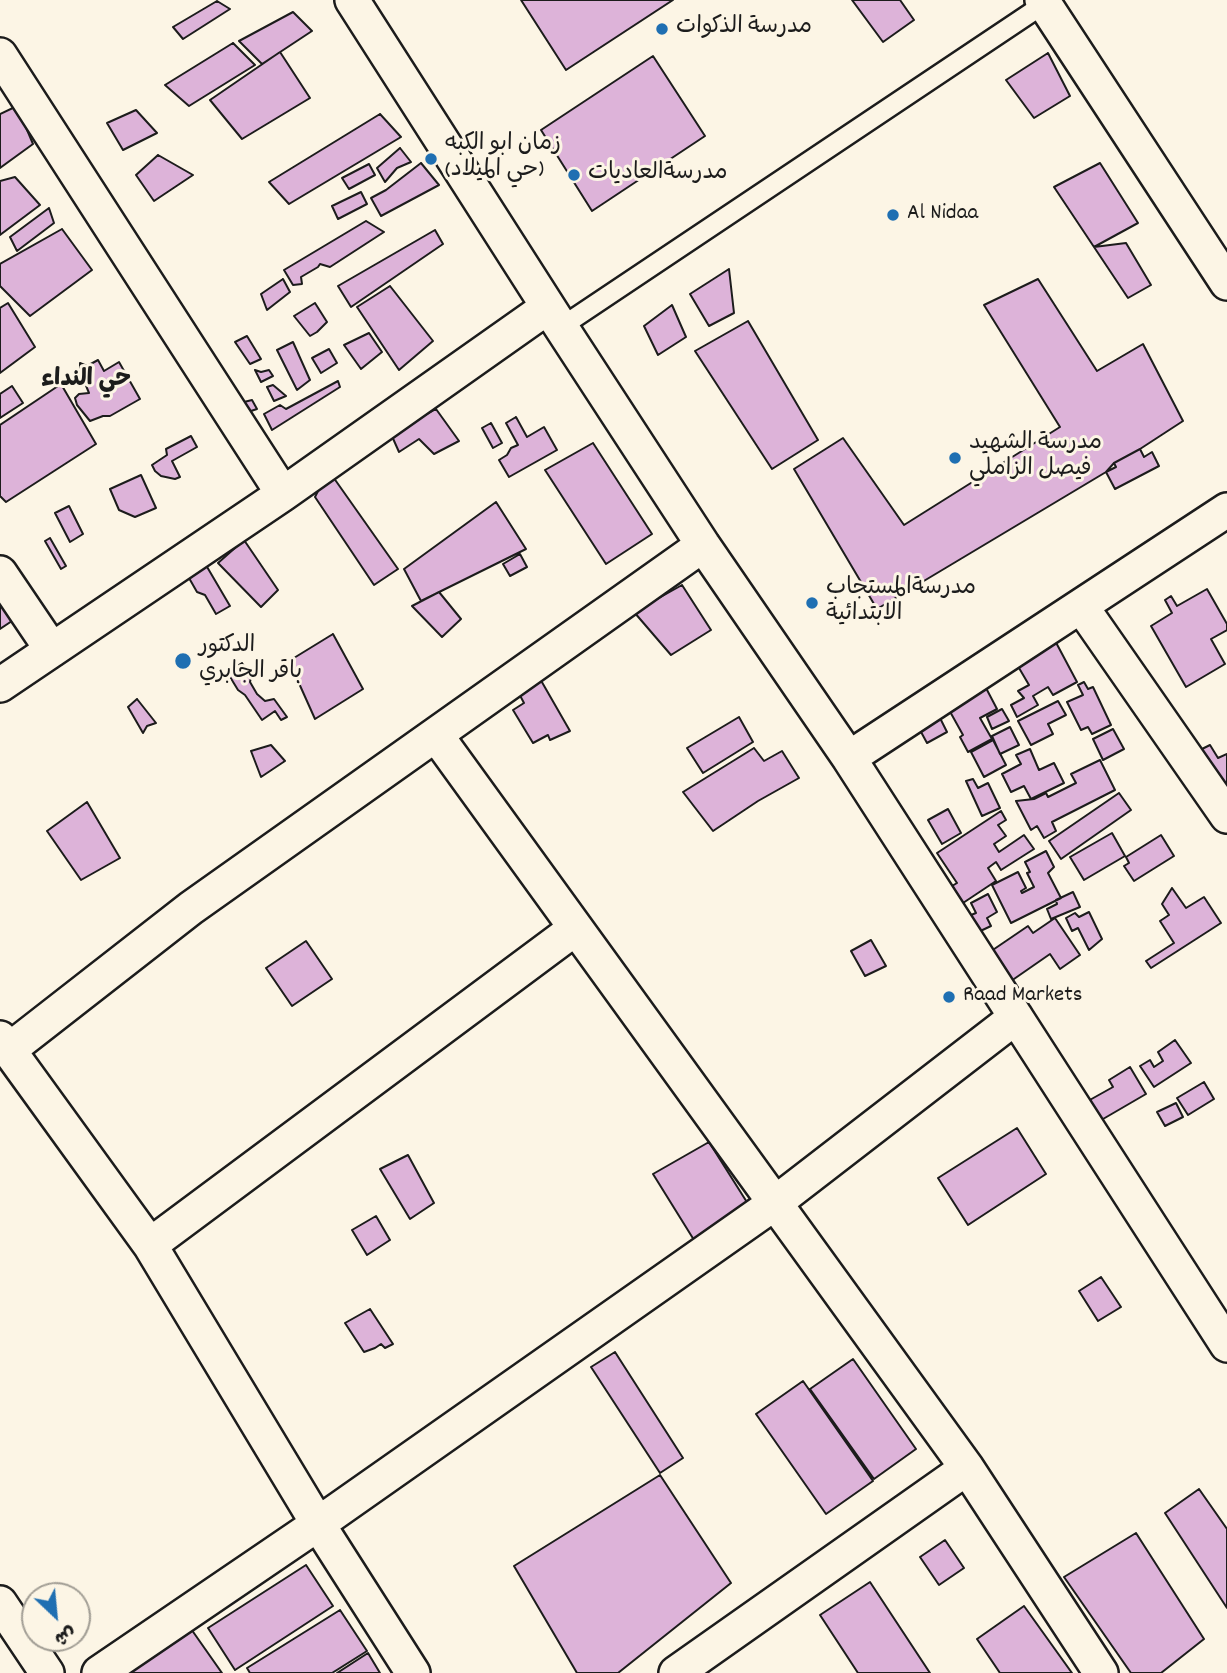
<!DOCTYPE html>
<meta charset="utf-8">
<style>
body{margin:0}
#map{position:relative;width:1227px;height:1673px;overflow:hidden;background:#fcf5e5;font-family:Dekko,"Playpen Sans Arabic",sans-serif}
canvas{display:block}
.north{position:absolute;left:21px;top:1582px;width:70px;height:70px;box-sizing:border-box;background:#fcf5e5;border:2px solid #a29e95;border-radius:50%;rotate:154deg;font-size:19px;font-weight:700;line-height:28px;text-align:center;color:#1c1c1c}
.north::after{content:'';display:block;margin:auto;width:24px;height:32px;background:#1f6fb2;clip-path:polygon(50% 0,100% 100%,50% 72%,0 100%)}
</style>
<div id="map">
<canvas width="1227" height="1673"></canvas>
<div class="north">ش</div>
</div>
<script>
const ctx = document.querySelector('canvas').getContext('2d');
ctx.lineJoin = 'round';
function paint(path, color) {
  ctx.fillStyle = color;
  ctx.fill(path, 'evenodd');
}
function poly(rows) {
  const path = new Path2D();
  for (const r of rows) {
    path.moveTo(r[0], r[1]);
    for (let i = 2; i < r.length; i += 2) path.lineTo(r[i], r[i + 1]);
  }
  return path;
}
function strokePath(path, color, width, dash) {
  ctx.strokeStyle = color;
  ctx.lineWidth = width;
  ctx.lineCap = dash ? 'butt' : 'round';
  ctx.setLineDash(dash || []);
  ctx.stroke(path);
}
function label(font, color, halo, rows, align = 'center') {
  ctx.font = font + ' Dekko,"Playpen Sans Arabic",sans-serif';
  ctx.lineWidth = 6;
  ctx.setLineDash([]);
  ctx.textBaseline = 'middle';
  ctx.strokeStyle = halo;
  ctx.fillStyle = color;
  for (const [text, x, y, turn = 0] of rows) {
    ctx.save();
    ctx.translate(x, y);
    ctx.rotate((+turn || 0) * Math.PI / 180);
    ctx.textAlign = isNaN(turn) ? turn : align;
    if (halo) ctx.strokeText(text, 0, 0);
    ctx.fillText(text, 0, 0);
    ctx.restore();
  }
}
const building = poly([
 [521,0,673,0,566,70,521,0],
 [852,0,900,0,914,20,883,42,852,0],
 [217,1,230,9,183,39,173,27,217,1],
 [293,12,312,31,262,64,239,41,293,12],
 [233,43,255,65,189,106,165,85,233,43],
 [280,52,310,98,242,139,210,100,280,52],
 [1048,53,1070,96,1034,118,1006,80,1048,53],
 [653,56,705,136,592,211,541,130,653,56],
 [17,106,33,144,0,168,0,114,17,106],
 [136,110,157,133,123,150,107,123,136,110],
 [380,114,401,137,289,204,269,182,380,114],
 [400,148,411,162,397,168,385,182,377,168,400,148],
 [158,155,193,175,154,201,136,175,158,155],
 [421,163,439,185,381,216,371,198,386,190,421,163],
 [1100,163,1138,223,1094,247,1054,187,1100,163],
 [369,164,375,175,349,189,342,178,369,164],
 [15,177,40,205,0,235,0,181,15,177],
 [361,192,367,204,338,219,332,206,361,192],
 [49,208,54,223,17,251,10,237,49,208],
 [366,221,384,232,330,267,320,264,318,267,301,277,302,284,293,285,284,270,366,221],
 [62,229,92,270,30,316,0,286,0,264,62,229],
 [435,230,443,244,351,307,338,286,435,230],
 [1126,243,1151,285,1128,298,1094,247,1126,243],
 [729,269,734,313,709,326,690,294,729,269],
 [283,279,290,292,267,310,261,294,283,279],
 [1038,279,1097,371,1143,344,1183,421,1140,449,1114,463,1106,472,877,609,794,469,843,438,904,525,1060,427,984,305,1038,279],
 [390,286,433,341,399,370,357,307,390,286],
 [8,303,35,347,0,373,0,308,8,303],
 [315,303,327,322,317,332,310,336,294,316,315,303],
 [672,305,686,337,658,355,644,326,672,305],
 [748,321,818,440,772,469,695,351,748,321],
 [369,333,382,352,361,369,344,345,369,333],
 [247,336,261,359,250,364,235,342,247,336],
 [293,342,310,380,297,390,277,350,293,342],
 [329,349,337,363,321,373,312,358,329,349],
 [98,360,104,371,119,362,140,399,110,416,103,416,90,421,77,405,75,398,79,394,89,393,80,371,80,363,87,366,98,360],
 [255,370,261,372,269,370,273,376,261,382,255,370],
 [338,381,340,387,272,430,264,414,280,405,286,409,338,381],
 [61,384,96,444,6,502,0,496,0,425,61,384],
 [273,385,286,396,274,401,267,387,273,385],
 [12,386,23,403,0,418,0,394,12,386],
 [252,400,257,409,248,412,244,402,252,400],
 [436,409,459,441,434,454,419,439,399,452,391,434,436,409],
 [516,417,527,437,544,427,557,450,509,477,499,460,507,455,511,448,518,445,506,423,516,417],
 [491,423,502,443,493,448,482,428,491,423],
 [191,436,197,447,172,461,180,477,175,479,161,476,155,471,152,465,167,455,166,449,191,436],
 [593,443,652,534,606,564,545,470,593,443],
 [1140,449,1144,457,1152,452,1159,466,1115,489,1106,472,1116,467,1114,463,1140,449],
 [331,474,398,569,374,585,315,497,319,489,331,474],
 [141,475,156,508,135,517,119,510,110,489,141,475],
 [496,502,526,549,421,601,404,569,496,502],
 [69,506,83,534,70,542,55,513,69,506],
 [50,538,66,566,61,569,45,541,50,538],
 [244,540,278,590,261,607,218,563,244,540],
 [520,554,527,567,510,576,503,564,520,554],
 [203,560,230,606,216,614,205,595,197,592,185,571,203,560],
 [682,585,711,630,671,655,634,612,682,585],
 [1207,589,1227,624,1227,630,1211,639,1225,664,1186,687,1151,626,1172,613,1165,600,1171,596,1177,606,1207,589],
 [439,592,461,619,442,637,412,606,439,592],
 [0,600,18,617,0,629,0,600],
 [333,634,363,689,315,719,289,661,333,634],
 [1052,635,1077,682,1053,695,1048,687,1033,696,1038,705,1017,717,1011,705,1024,698,1018,691,1029,685,1012,656,1052,635],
 [242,663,251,677,250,682,257,694,265,701,274,699,287,717,281,720,275,711,262,720,245,695,238,690,227,672,242,663],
 [539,677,570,731,550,740,548,735,533,743,513,710,524,703,516,688,539,677],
 [1084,682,1088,689,1093,687,1111,725,1092,734,1088,727,1081,730,1067,702,1083,695,1078,685,1084,682],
 [986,688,997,709,980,718,992,739,968,752,960,737,963,735,948,708,986,688],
 [137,699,156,723,147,726,143,733,128,707,137,699],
 [1058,701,1066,715,1048,724,1053,734,1031,745,1018,721,1058,701],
 [935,708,947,732,927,743,914,719,935,708],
 [1002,709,1009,721,992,729,987,717,1002,709],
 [739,717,753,742,703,773,687,748,739,717],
 [1010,727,1019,745,1000,754,992,736,1010,727],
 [1113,729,1124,749,1103,760,1093,739,1113,729],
 [993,740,1006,765,984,777,971,752,993,740],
 [271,745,285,761,261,777,251,751,271,745],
 [1210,745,1218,758,1227,754,1227,790,1194,753,1210,745],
 [754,748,764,761,782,751,799,778,758,801,713,831,683,792,754,748],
 [1030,749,1039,770,1054,763,1064,783,1031,799,1024,786,1011,792,1002,774,1021,764,1016,755,1030,749],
 [1100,760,1115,790,1052,822,1056,831,1044,838,1037,826,1031,830,1016,801,1034,799,1046,793,1048,797,1076,783,1071,774,1100,760],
 [973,779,978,788,988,783,1000,808,982,816,966,781,973,779],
 [1119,793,1131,810,1061,859,1049,841,1119,793],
 [87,802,120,858,81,880,47,831,87,802],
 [948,809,961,833,942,844,928,820,948,809],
 [1001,811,1006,820,998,825,1006,836,994,844,999,852,1024,835,1034,849,1001,870,996,862,988,868,996,881,963,903,952,886,957,883,937,853,1001,811],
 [1112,833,1125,856,1084,880,1070,857,1112,833],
 [1161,835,1174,856,1134,881,1124,866,1129,863,1126,857,1161,835],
 [1046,851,1054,867,1048,873,1061,898,1011,923,992,885,1018,872,1026,888,1021,891,1022,893,1034,887,1027,873,1030,872,1025,862,1046,851],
 [1172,888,1186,908,1204,897,1221,923,1151,968,1146,961,1174,943,1160,921,1169,915,1162,904,1172,888],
 [1073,892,1080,907,1051,919,1047,909,1057,904,1056,900,1073,892],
 [988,894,997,912,987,918,991,926,974,934,966,917,976,913,971,903,988,894],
 [1089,912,1102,939,1089,950,1078,928,1072,931,1066,918,1075,913,1079,917,1089,912],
 [1055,918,1080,955,1060,969,1050,954,1001,988,981,958,1028,926,1033,933,1055,918],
 [871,940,886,966,865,976,851,951,871,940],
 [306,941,332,979,292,1006,266,968,306,941],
 [1175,1040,1191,1063,1154,1087,1140,1066,1150,1060,1154,1067,1163,1061,1158,1052,1175,1040],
 [1130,1067,1146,1094,1091,1126,1079,1106,1113,1087,1109,1080,1130,1067],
 [1204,1082,1214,1099,1188,1115,1177,1098,1204,1082],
 [1176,1103,1183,1117,1165,1126,1157,1112,1176,1103],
 [1017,1128,1046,1174,968,1225,938,1178,1017,1128],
 [709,1142,750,1207,694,1240,653,1174,709,1142],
 [408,1155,434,1203,410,1219,380,1169,408,1155],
 [376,1216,390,1240,367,1255,352,1230,376,1216],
 [1101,1277,1121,1307,1098,1321,1079,1291,1101,1277],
 [370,1309,393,1344,385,1348,381,1344,375,1348,364,1352,345,1323,370,1309],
 [615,1352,683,1458,660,1473,591,1367,615,1352],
 [853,1359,916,1449,874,1479,810,1389,853,1359],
 [803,1381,873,1481,826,1514,756,1414,803,1381],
 [660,1475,731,1583,618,1673,577,1673,514,1566,660,1475],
 [1199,1489,1227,1529,1227,1608,1165,1513,1199,1489],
 [1136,1533,1204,1639,1161,1673,1131,1673,1064,1577,1136,1533],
 [945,1540,964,1568,939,1585,920,1557,945,1540],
 [306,1565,333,1606,235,1670,208,1628,306,1565],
 [870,1582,930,1673,858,1673,820,1615,870,1582],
 [1024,1606,1072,1673,1000,1673,977,1639,1024,1606],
 [340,1610,367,1651,332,1673,250,1673,247,1668,340,1610],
 [189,1626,222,1673,119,1673,189,1626],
 [368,1653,380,1673,337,1673,368,1653]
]);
paint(building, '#ddb3d9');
strokePath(building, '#1c1c1c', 2);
const lane = poly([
 [561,327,1044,4]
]);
const street = poly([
 [352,0,561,327,703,545,849,758,1227,1345],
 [1042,0,1227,283],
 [0,55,283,494],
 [0,573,52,650],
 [1081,606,1227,816],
 [0,685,283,494,548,307],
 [436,735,967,1468,1101,1673],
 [849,758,1227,510],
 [0,1038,150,1245,318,1524,413,1673],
 [9,1050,191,908,703,545],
 [150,1245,576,928],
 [0,1603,47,1673],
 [99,1673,318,1524,775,1203,1016,1017],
 [676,1673,967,1468]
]);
strokePath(lane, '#1c1c1c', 23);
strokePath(street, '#1c1c1c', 38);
strokePath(lane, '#fcf5e5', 18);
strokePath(street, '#fcf5e5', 33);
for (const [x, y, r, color] of [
 [662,29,7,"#1f6fb2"],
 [431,159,7,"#1f6fb2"],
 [574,175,7,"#1f6fb2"],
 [893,215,7,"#1f6fb2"],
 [955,458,7,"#1f6fb2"],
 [812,603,7,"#1f6fb2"],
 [183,661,9,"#1f6fb2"],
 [949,997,7,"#1f6fb2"]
]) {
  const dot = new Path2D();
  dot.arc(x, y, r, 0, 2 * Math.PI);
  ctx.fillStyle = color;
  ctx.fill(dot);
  strokePath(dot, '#fcf5e5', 2.5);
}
label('23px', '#1c1c1c', '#fcf5e5', [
 ["مدرسة الذكوات",676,29],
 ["زمان ابو الكبه",445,146],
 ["(حي الميلاد)",445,172],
 ["مدرسةالعاديات",588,175],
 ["Al Nidaa",907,215],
 ["مدرسة الشهيد",969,445],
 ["فيصل الزاملي",969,471],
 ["مدرسةالمستجاب",826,590],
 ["الابتدائية",826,616],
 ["الدكتور",199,648],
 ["باقر الجابري",199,674],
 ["Raad Markets",963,997]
], 'left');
label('bold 24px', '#1c1c1c', '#fcf5e5', [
 ["حي النداء",86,382]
]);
</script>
